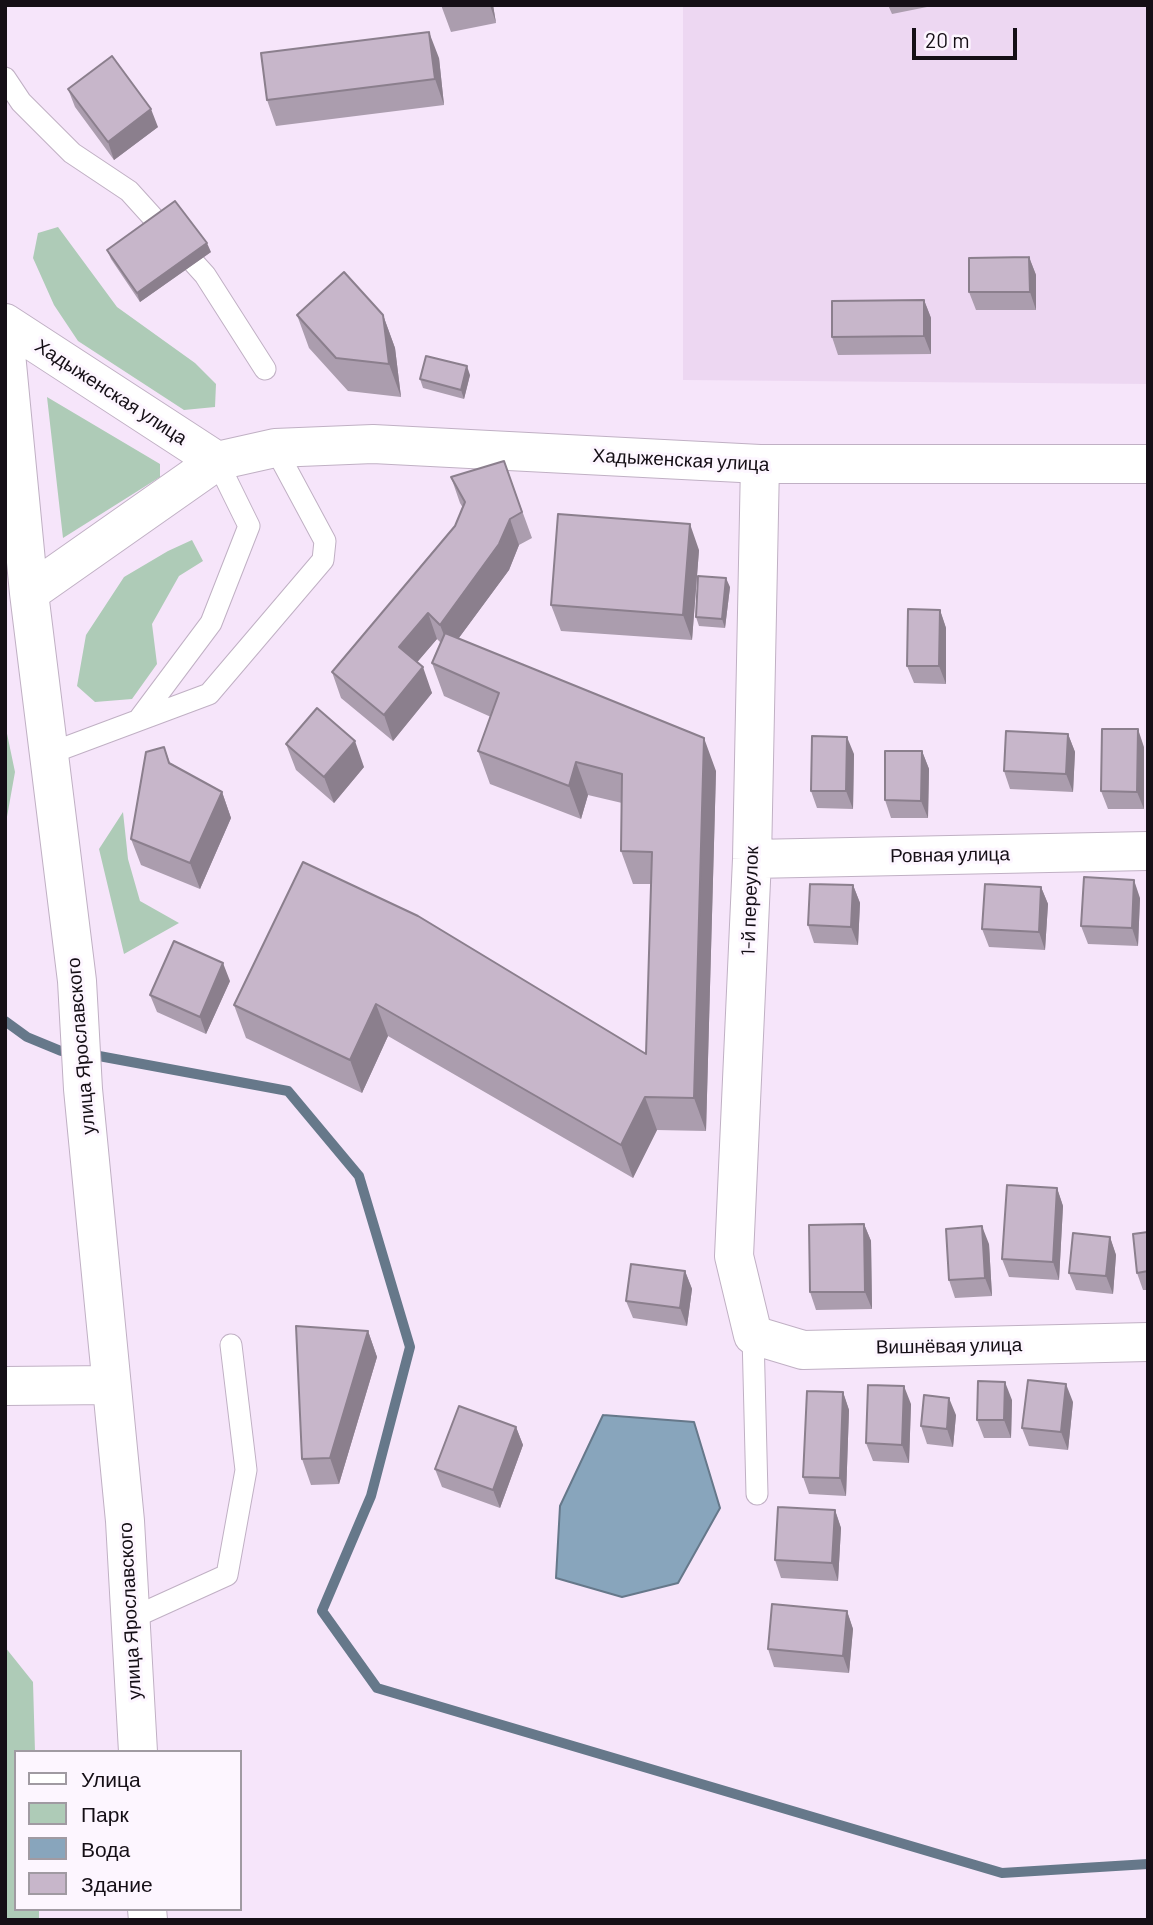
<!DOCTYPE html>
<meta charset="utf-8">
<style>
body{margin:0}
#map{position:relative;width:1153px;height:1925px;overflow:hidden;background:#f6e5fa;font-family:Barlow,sans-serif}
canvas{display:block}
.frame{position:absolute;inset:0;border:7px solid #150f16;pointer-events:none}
.legend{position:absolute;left:14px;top:1750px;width:228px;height:161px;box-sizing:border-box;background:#fdf6ff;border:2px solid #a09aa2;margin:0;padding:9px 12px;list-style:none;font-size:21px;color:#150f16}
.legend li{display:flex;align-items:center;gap:14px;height:35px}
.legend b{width:35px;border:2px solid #a09aa2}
.scale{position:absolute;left:912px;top:28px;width:105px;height:32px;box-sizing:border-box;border:4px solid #150f16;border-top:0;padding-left:9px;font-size:21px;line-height:24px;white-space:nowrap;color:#150f16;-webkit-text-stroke:5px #fdf6ff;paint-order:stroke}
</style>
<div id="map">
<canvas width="1153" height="1925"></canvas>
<div class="frame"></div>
<ul class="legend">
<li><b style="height:9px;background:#fff"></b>Улица</li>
<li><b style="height:19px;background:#aecbb7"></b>Парк</li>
<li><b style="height:19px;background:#88a5bc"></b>Вода</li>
<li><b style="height:19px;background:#c7b6ca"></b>Здание</li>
</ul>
<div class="scale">20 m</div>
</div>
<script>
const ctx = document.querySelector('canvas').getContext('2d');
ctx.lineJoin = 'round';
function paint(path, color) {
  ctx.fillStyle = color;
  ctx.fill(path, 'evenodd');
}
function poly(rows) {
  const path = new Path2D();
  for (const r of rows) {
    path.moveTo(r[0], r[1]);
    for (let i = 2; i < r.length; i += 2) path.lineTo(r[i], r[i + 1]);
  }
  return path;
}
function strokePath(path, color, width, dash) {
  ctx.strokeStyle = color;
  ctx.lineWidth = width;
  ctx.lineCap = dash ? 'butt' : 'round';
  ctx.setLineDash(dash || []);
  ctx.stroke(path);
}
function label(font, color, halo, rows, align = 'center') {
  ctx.font = font + ' Barlow,sans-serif';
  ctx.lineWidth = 6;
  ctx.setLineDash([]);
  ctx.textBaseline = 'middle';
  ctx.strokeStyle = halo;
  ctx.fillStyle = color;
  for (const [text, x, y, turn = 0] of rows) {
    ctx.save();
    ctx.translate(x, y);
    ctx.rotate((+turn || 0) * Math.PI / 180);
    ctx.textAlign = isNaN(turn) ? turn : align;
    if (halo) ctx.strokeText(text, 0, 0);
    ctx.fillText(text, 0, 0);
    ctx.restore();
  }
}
paint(poly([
 [683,5,1148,5,1148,384,683,380]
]), '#edd7f2');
paint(poly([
 [58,227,117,307,195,363,216,384,215,407,184,410,78,341,54,305,33,258,38,233],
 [47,397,160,464,160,477,63,538],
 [192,540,203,561,179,576,152,624,157,664,132,699,95,702,77,686,86,635,124,577,168,551],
 [5,724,15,772,5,828],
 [123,812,128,859,140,901,179,923,124,954,99,849],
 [5,1647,33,1682,35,1752,16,1752,16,1909,39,1909,39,1920,5,1920]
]), '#aecbb7');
const water = poly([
 [603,1415,694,1422,720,1508,678,1583,622,1597,556,1578,560,1506,603,1415]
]);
paint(water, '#88a5bc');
strokePath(water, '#66788a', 2);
strokePath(poly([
 [5,1021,27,1037,61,1051],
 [99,1056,288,1091,359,1176,410,1347,371,1496,322,1611,377,1688,1002,1873,1148,1864]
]), '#66788a', 10);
const lane = poly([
 [5,78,21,102,72,153,129,191,205,275,265,369],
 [140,718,211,623,249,526,217,461],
 [51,753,209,694,323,560,325,541,275,448],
 [753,1335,757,1494],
 [130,1619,227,1575,246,1470,231,1345]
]);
const street = poly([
 [760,464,752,859,734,1256,753,1335,803,1350,1148,1342],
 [752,859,1148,851]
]);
const secondary = poly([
 [5,323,217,461],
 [5,343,29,593,77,981,83,1089,125,1521,138,1752],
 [29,593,217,461,275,448,373,444,760,464,1148,464],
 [5,1386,111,1385],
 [147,1909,148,1920]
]);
strokePath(lane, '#c0b0c4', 23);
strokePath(street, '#c0b0c4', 40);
strokePath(secondary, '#c0b0c4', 40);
strokePath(lane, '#fff', 21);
strokePath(street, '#fff', 38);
strokePath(secondary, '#fff', 38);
paint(poly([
 [441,5,493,5,496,23,451,32],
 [888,5,937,5,892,14],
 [439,58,444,105,276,126,267,100],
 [68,89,158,127,114,160,75,107],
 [107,250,211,252,140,302,111,259],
 [1029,257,1036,275,1036,310,976,310,969,292],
 [924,300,931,318,931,354,838,355,832,337],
 [297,315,383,315,395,348,401,397,348,391,309,348],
 [470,375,464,399,423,388,420,379],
 [504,461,532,538,519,545,509,570,458,639,716,771,706,1131,657,1130,633,1178,388,1036,362,1093,246,1038,234,1005,303,862,646,1054,651,884,633,884,621,851,622,803,588,795,581,819,490,784,478,751,491,717,444,696,432,663,441,643,437,639,417,662,432,693,393,741,341,698,332,672,455,526,463,508,460,503,451,477],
 [699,550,692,640,561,631,551,605],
 [730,587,725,628,699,626,696,617],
 [940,610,946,628,946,684,914,683,907,666],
 [1068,734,1075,752,1073,792,1010,789,1004,771],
 [286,744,364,767,334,803,296,770],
 [164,747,170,763,222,792,231,818,200,889,141,865,131,839],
 [1144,747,1144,809,1108,809,1101,791],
 [922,751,929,769,928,818,891,818,885,800],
 [854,754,853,809,817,808,811,791],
 [853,885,860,903,858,945,814,943,808,925],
 [1041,887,1048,904,1045,950,989,947,982,929],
 [1140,898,1138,946,1088,944,1081,926],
 [230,981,206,1034,157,1012,150,995],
 [1057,1188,1063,1206,1059,1280,1009,1277,1002,1259],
 [864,1224,871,1241,872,1309,816,1310,810,1292],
 [1148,1232,1148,1290,1143,1290,1137,1273],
 [1110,1237,1116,1255,1113,1294,1076,1290,1069,1273],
 [989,1244,992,1296,955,1298,949,1280],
 [685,1271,692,1289,687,1326,633,1318,626,1301],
 [368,1331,377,1357,339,1484,311,1485,302,1459],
 [843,1392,849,1410,846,1496,809,1494,803,1477],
 [1012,1400,1011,1438,984,1438,977,1420],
 [1073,1402,1068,1450,1029,1446,1022,1428],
 [911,1404,909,1463,873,1461,866,1443],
 [956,1415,953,1447,927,1444,921,1426],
 [516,1427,523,1445,500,1508,442,1487,435,1469],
 [835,1510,841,1528,838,1581,781,1578,775,1560],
 [847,1611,853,1629,849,1673,774,1667,768,1649]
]), '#ab9dae');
paint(poly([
 [490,5,493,5,496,23],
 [429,32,439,58,444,105,435,79],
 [151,109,158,127,114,160,108,142],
 [207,243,211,252,140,302,137,293],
 [1029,257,1036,275,1036,310,1030,292],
 [924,300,931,318,931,354,924,336],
 [383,315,395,348,401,397,389,364],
 [467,366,470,375,464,399,461,390],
 [510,519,519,545,509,570,450,650,440,625],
 [690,524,699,550,692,640,683,615],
 [726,578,730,587,725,628,722,619],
 [940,610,946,628,946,684,939,666],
 [428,613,437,639,408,673,399,647],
 [423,667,432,693,393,741,384,715],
 [1138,729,1144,747,1144,809,1137,792],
 [1068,734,1075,752,1073,792,1066,774],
 [847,737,854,754,853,809,846,791],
 [704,738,716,771,706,1131,694,1098],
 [355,741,364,767,334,803,324,777],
 [922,751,929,769,928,818,921,801],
 [576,762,588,795,581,819,569,786],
 [222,792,231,818,200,889,190,863],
 [1134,880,1140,898,1138,946,1132,928],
 [853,885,860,903,858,945,851,927],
 [1041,887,1048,904,1045,950,1039,932],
 [223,963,230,981,206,1034,200,1017],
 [376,1004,388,1036,362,1093,350,1060],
 [645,1097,657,1130,633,1178,621,1145],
 [1057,1188,1063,1206,1059,1280,1053,1262],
 [864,1224,871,1241,872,1309,865,1292],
 [982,1226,989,1244,992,1296,985,1278],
 [1110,1237,1116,1255,1113,1294,1106,1276],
 [685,1271,692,1289,687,1326,680,1308],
 [368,1331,377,1357,339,1484,330,1458],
 [1005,1382,1012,1400,1011,1438,1004,1420],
 [1066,1384,1073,1402,1068,1450,1061,1432],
 [904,1386,911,1404,909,1463,902,1445],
 [843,1392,849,1410,846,1496,840,1478],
 [949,1398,956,1415,953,1447,947,1429],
 [516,1427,523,1445,500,1508,493,1490],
 [835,1510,841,1528,838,1581,832,1563],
 [847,1611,853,1629,849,1673,843,1656]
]), '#8b7f8d');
const building = poly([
 [429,32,435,79,267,100,261,53,429,32],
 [112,56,151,109,108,142,68,89,112,56],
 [175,201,207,243,137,293,107,250,175,201],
 [1029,257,1030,292,969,292,969,258,1029,257],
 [344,272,383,315,389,364,336,358,297,315,344,272],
 [924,300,924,336,832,337,832,301,924,300],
 [426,356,467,366,461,390,420,379,426,356],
 [504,461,522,512,510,519,499,544,440,625,428,613,399,647,423,667,384,715,332,672,455,526,465,502,451,477,504,461],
 [558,514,690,524,683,615,551,605,558,514],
 [698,576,726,578,722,619,696,617,698,576],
 [908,609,940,610,939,666,907,666,908,609],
 [445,633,704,738,694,1098,645,1097,621,1145,376,1004,350,1060,234,1005,303,862,418,916,646,1054,652,852,621,851,622,774,576,762,569,786,478,751,499,693,432,663,445,633],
 [317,708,355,741,324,777,286,744,317,708],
 [1102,729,1138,729,1137,792,1101,791,1102,729],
 [1006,731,1068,734,1066,774,1004,771,1006,731],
 [812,736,847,737,846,791,811,791,812,736],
 [164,747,169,763,222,792,190,863,131,839,146,752,164,747],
 [885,751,922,751,921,801,885,800,885,751],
 [1084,877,1134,880,1132,928,1081,926,1084,877],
 [810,884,853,885,851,927,808,925,810,884],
 [985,884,1041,887,1039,932,982,929,985,884],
 [174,941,223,963,200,1017,150,995,174,941],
 [1007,1185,1057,1188,1053,1262,1002,1259,1007,1185],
 [864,1224,865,1292,810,1292,809,1225,864,1224],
 [982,1226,985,1278,949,1280,946,1229,982,1226],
 [1148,1232,1148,1271,1137,1273,1133,1234,1148,1232],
 [1073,1233,1110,1237,1106,1276,1069,1273,1073,1233],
 [631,1264,685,1271,680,1308,626,1301,631,1264],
 [296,1326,368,1331,330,1458,302,1459,296,1326],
 [1028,1380,1066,1384,1061,1432,1022,1428,1028,1380],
 [978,1381,1005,1382,1004,1420,977,1420,978,1381],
 [868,1385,904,1386,902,1445,866,1443,868,1385],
 [807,1391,843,1392,840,1478,803,1477,807,1391],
 [924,1395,949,1398,947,1429,921,1426,924,1395],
 [459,1406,516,1427,493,1490,435,1469,459,1406],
 [778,1507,835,1510,832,1563,775,1560,778,1507],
 [772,1604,847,1611,843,1656,768,1649,772,1604]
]);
paint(building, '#c7b6ca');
strokePath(building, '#8b7f8d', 2);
label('19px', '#150f16', '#fdf6ff', [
 ["Хадыженская улица",111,392,33],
 ["Хадыженская улица",681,460,3],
 ["Ровная улица",950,855,-1],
 ["1-й переулок",750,901,-88],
 ["улица Ярославского",81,1046,-95],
 ["Вишнёвая улица",949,1346,-1],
 ["улица Ярославского",130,1611,-93]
]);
</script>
